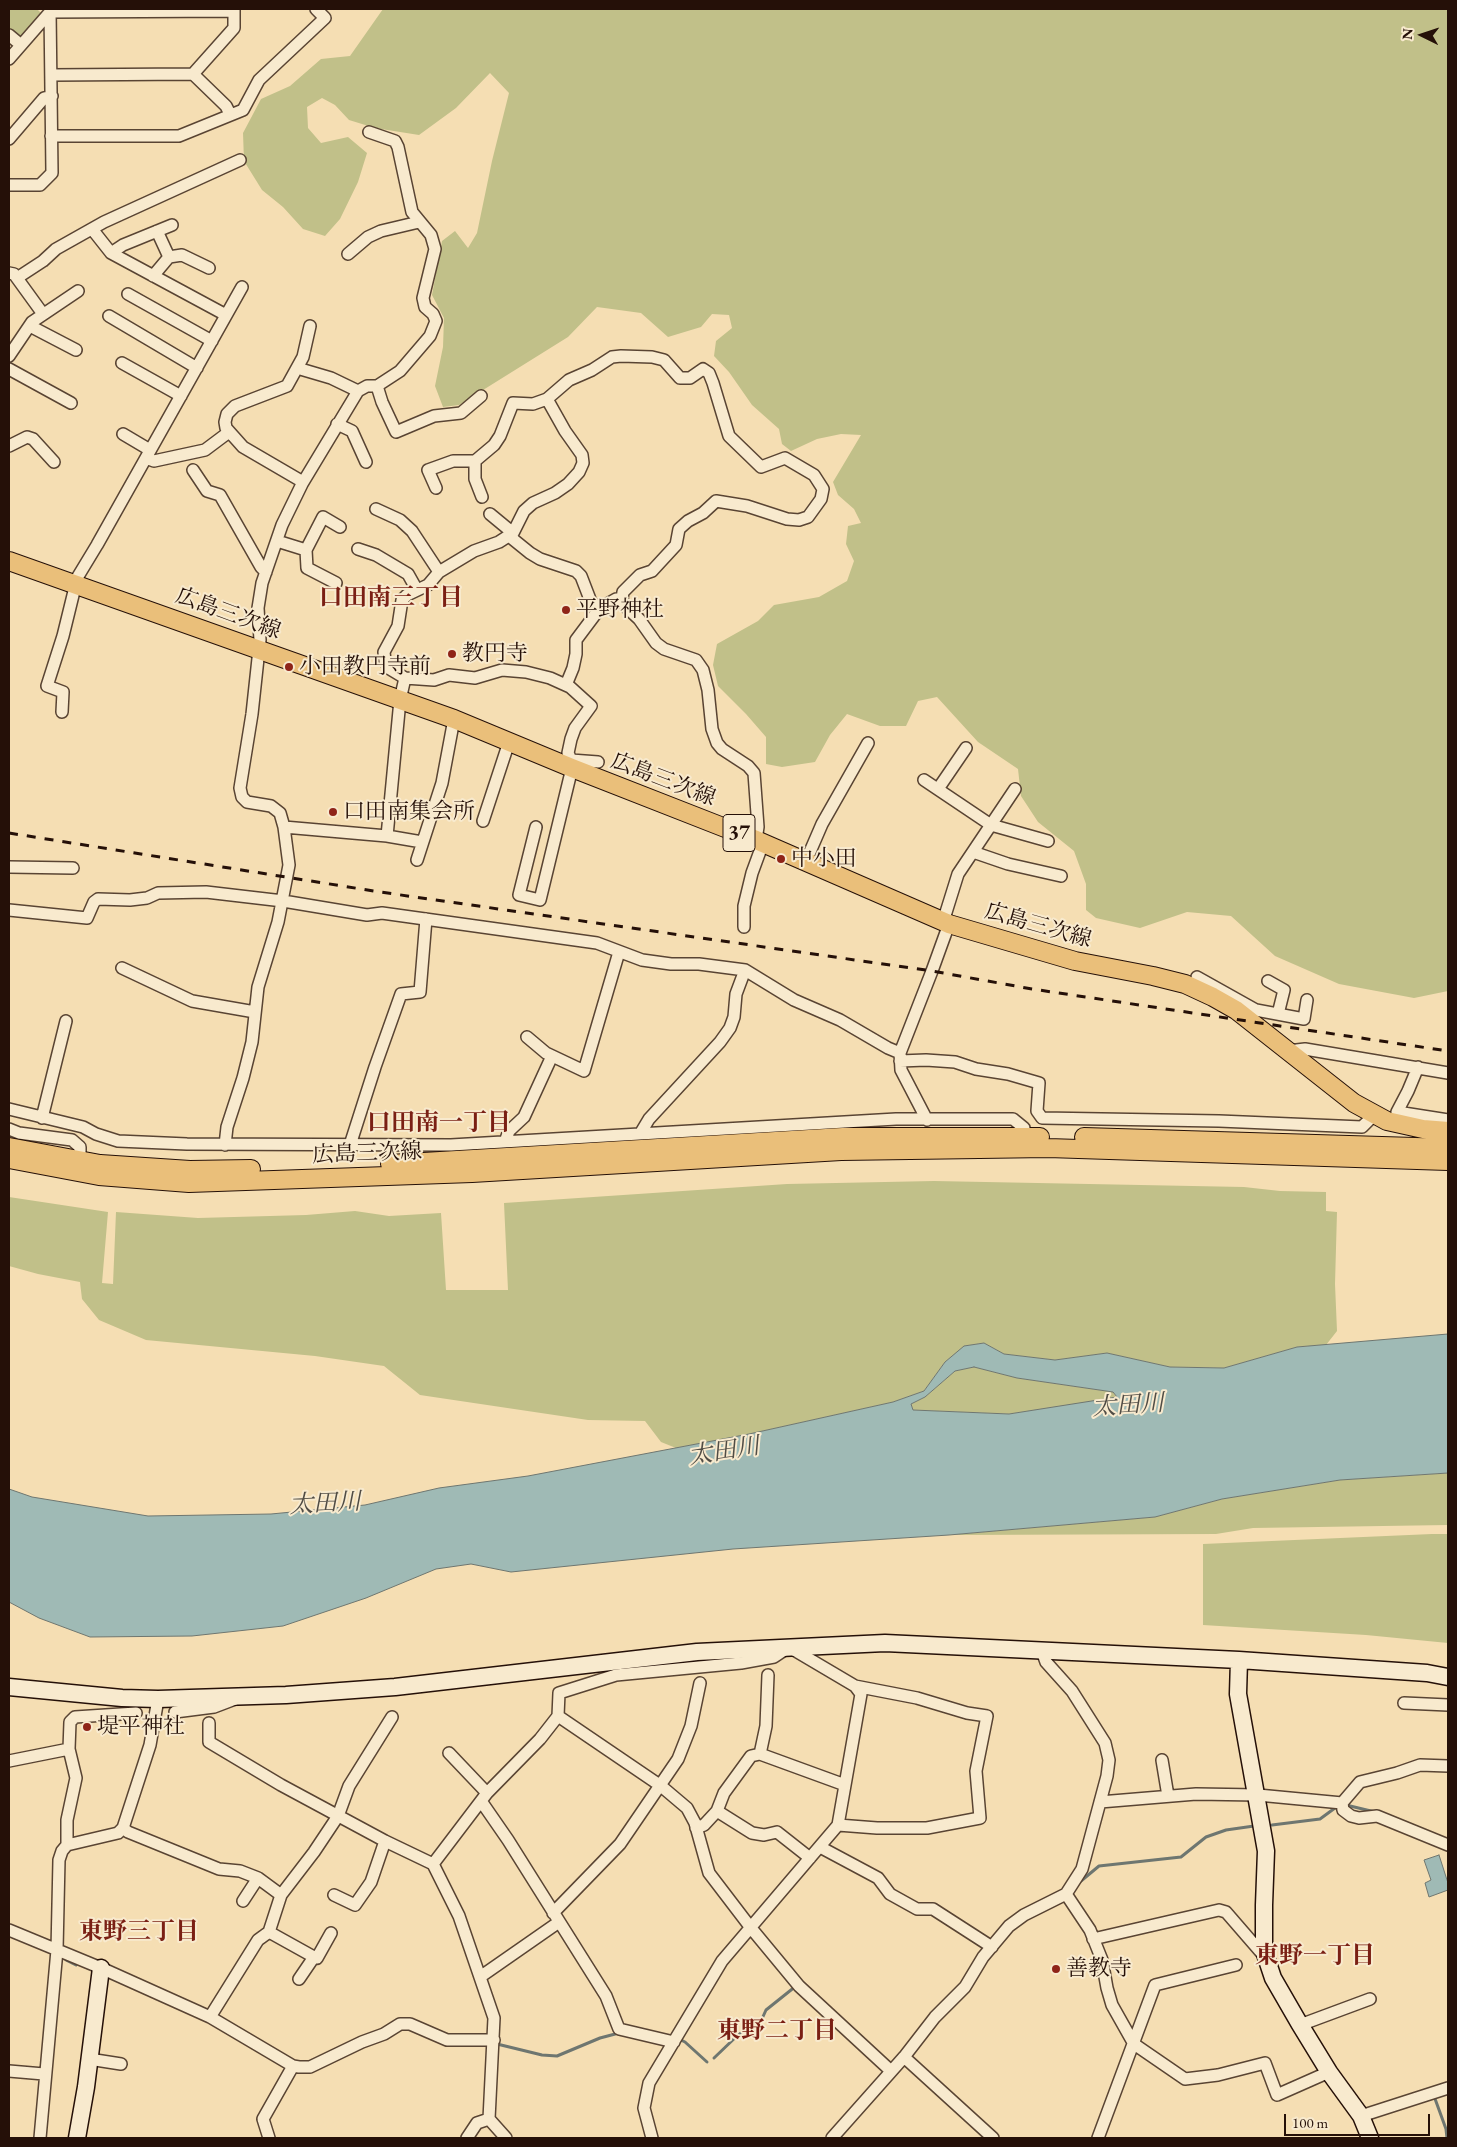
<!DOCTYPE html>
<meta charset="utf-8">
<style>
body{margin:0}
#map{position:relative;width:1457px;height:2147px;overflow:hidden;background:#f5deb3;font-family:"EB Garamond",serif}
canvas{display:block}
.frame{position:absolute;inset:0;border:10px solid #251008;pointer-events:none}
.north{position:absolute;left:1397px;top:10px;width:50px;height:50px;-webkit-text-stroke:4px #f8eace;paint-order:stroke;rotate:274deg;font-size:14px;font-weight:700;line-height:20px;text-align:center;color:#251008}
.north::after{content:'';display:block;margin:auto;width:18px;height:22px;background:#251008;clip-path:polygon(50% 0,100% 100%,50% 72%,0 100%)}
.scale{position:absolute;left:1284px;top:2114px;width:146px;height:22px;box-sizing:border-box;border:2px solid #251008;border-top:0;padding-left:6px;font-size:15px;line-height:18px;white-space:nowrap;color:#251008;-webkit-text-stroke:4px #f8eace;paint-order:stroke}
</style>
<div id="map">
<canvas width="1457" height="2147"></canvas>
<div class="frame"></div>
<div class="north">N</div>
<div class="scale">100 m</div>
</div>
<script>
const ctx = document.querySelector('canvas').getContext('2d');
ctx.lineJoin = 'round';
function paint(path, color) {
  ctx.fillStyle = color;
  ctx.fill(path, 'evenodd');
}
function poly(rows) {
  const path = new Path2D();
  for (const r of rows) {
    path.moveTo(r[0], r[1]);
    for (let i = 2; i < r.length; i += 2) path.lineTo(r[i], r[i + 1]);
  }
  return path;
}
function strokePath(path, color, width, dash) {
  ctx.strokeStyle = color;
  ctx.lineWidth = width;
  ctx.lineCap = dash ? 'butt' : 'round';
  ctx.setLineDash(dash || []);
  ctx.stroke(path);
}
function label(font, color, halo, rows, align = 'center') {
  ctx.font = font + ' "EB Garamond","Noto Serif JP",serif';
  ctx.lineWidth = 4;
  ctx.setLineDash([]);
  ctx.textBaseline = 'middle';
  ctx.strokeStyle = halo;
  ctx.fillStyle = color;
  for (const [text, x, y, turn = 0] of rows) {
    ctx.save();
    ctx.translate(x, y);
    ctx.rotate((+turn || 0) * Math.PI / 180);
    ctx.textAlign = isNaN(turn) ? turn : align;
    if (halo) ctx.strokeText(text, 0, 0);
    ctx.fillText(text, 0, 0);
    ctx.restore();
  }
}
paint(poly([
 [9,9,37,9,41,13,21,36,17,37,9,30],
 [383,9,1448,9,1448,991,1414,998,1339,984,1275,956,1231,916,1187,912,1140,928,1096,918,1086,910,1086,884,1074,851,1038,822,1021,796,1018,769,978,742,937,697,918,701,906,726,880,726,847,714,830,735,815,762,782,767,766,764,766,737,746,714,718,686,713,665,717,644,758,621,774,605,819,597,847,581,854,561,846,544,848,526,861,523,854,509,838,495,833,482,861,435,841,434,817,439,791,451,782,444,779,429,752,405,729,372,714,356,716,341,732,328,729,315,712,314,701,327,668,337,641,313,597,307,568,337,459,405,443,407,435,386,443,347,444,318,432,295,442,241,455,231,468,248,477,233,492,161,509,93,490,73,456,108,419,135,375,128,349,120,335,105,322,98,307,107,308,128,321,143,348,137,367,153,358,182,340,219,325,236,303,229,283,207,262,190,244,161,243,133,261,99,290,86,321,59,350,56],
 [934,1181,1244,1187,1280,1191,1326,1192,1326,1211,1337,1212,1335,1284,1337,1331,1326,1345,1297,1347,1224,1368,1170,1367,1107,1353,1055,1360,1004,1354,984,1343,965,1346,945,1362,924,1391,893,1402,749,1434,676,1448,661,1442,645,1421,588,1420,420,1395,384,1366,315,1356,146,1340,99,1320,82,1299,80,1282,38,1274,9,1266,9,1197,108,1212,102,1283,113,1284,116,1212,198,1218,306,1215,355,1211,389,1216,441,1213,446,1290,508,1290,504,1203,787,1184],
 [974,1367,1017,1378,1113,1392,1117,1398,1009,1414,913,1410,911,1404,925,1397,955,1371],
 [1448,1473,1448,1525,1253,1528,1216,1534,949,1535,1155,1517,1222,1499,1340,1480],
 [1432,1534,1448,1534,1448,1643,1366,1635,1203,1625,1203,1544]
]), '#c1c089');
const water = poly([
 [1448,1334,1448,1473,1340,1480,1222,1499,1155,1517,949,1535,733,1549,511,1572,471,1564,436,1569,366,1598,283,1626,192,1636,90,1637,39,1618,9,1602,9,1489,32,1497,148,1516,271,1514,365,1505,439,1488,528,1476,749,1434,893,1402,924,1391,945,1362,964,1346,984,1343,1004,1354,1055,1360,1107,1353,1170,1367,1224,1368,1297,1347,1448,1334],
 [974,1367,1017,1378,1113,1392,1117,1397,1009,1414,913,1410,911,1404,925,1397,955,1371,974,1367],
 [1439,1855,1448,1883,1448,1890,1429,1897,1425,1883,1431,1880,1424,1860,1439,1855]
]);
paint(water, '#9fbab5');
strokePath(water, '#6e7670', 1);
strokePath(poly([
 [1346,1805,1375,1812],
 [1272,1825,1320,1819,1335,1808],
 [1081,1881,1099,1866,1181,1857,1206,1837,1226,1830,1254,1826],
 [66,1960,76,1965],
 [679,2039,685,2042,707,2062],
 [497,2044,542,2055,557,2056,600,2038,619,2033],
 [714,2058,739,2034,755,2027,761,2021,766,2010,796,1986],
 [1434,2096,1446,2129,1447,2138]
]), '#6e7670', 3);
const street = poly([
 [9,35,21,45],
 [9,59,50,12,234,11],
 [193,74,226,106,230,114],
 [52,75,193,74,234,28,234,9],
 [51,136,179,136,243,110,259,80,325,18,316,9],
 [9,139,44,98,52,96],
 [9,185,40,185,52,173,50,10],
 [92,229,111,253,226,315],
 [157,231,169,257],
 [111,253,123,245,172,225],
 [348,254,368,237,381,231,419,222],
 [9,273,14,274,43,314],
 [153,276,169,257,182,255,209,268],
 [17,278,43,261,56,249,104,222,240,160],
 [128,294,212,341],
 [109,316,197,368],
 [30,326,76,350],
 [9,356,32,322,78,291],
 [122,363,181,396],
 [297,368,331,378,358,391],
 [9,369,71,403],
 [377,386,382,402,396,432,434,416,461,413,481,396],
 [547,399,565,431,582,455,583,463,579,472,568,484,555,493,533,503,524,511,513,533,499,542,474,551,439,572,428,585,407,595,402,600,398,626,384,652,385,661,390,669,405,678,434,680,449,675,475,678,502,670,526,672,550,678,570,687,591,706,575,728,571,739,568,753,571,760,569,767],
 [337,424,352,431,366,462],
 [123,434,150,450],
 [9,446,27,437,33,439,54,462],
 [146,458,154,461,205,450,229,432],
 [475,461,475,479,482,497],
 [193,470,207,491,220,495,261,567,266,572],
 [303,482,243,447,226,428,225,422,227,414,235,406,287,386,303,357,310,326],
 [436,488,428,470,453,461,475,461,494,445,500,436,513,403,533,404,547,399,569,380,592,370,612,357,621,356,652,357,664,360,680,378,690,378,703,369,709,373,713,383,729,436,761,467,785,458,814,475,823,489,821,499,808,517,799,520,787,519,747,506,716,501,703,513,688,521,679,529,676,545,652,571,640,575,623,592,622,599,625,606,639,619,656,643,664,649,696,660,703,670,708,690,712,729,717,743,722,749,748,766,754,773,758,827,756,840],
 [376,509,400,520,412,531,439,572],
 [490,514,513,533],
 [509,536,530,553,540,559,576,571,581,576,591,602,595,605,600,608,616,599,622,599],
 [277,541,306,550],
 [358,549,376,555,408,574,417,590],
 [74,583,97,545,242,287],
 [336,583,307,568,306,550,323,517,340,527],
 [566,685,573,668,576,654,576,640,600,608],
 [62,712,63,692,47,686,63,636,76,583],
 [571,760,598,762],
 [924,780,991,825,1048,841],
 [938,789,966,748],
 [483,821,509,742],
 [284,827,387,836,422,842],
 [536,827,519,895,540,900,572,768],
 [387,836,400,700,405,678],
 [973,852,1008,864,1061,876],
 [417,860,442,783,454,719],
 [806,861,822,824,868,743],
 [9,867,73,868],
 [9,910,87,918,94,902,98,899,130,900,147,898,158,893,206,892,283,901,367,915,382,913,597,943,642,960,671,964,699,964,745,970,794,1000,840,1020,888,1048,900,1053],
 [943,922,958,874,1015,789],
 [744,927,744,906,752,873,763,843],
 [122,968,192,1001,255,1012],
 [1197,977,1256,1010,1304,1019,1307,1000],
 [1268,981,1284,990,1278,1014],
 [527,1037,546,1053,584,1071,619,952],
 [1288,1051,1305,1049,1448,1073],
 [900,1061,926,1060,955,1062,976,1069,1008,1074,1039,1083,1037,1111,1042,1118,1219,1121,1362,1127,1375,1114],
 [1418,1067,1408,1091,1397,1112,1448,1120],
 [9,1109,83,1127,96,1134,118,1141,187,1144,451,1145,896,1119,1013,1119,1024,1128,1025,1144],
 [42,1118,66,1021],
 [927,1120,901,1070,900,1053,932,971,949,924],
 [9,1129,19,1133,72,1140,80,1147,80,1166],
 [640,1134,649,1119,720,1042,730,1028,734,1017,736,994,745,970],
 [505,1142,509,1131,524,1117,552,1056],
 [225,1145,227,1127,243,1078,252,1042,258,987,278,922,289,865,284,827,280,813,271,806,247,802,242,797,240,788,252,714,260,640,258,608,262,583,282,525,302,484,358,391,367,386,377,386,400,371,430,336,436,321,433,314,425,307,423,298,435,249,431,235,412,212,398,147,395,141,369,132],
 [350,1145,375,1067,401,994,420,992,426,919],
 [1404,1703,1448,1705],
 [175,1712,214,1707,235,1699],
 [558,1716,661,1786,687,1808,695,1823,709,1873,751,1928,799,1986,891,2071],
 [209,1723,209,1742,281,1785,385,1841,433,1864,459,1916,494,2018,489,2119,506,2138],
 [69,1749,70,1722,75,1717,136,1713],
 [449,1753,487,1793],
 [760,1754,766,1726,768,1675],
 [1162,1760,1168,1796],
 [9,1761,69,1749,76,1778,67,1820,67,1845],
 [481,1801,508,1840,606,1996,619,2029,674,2042],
 [1100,1802,1196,1794,1258,1795,1342,1803,1360,1782,1397,1773,1420,1765,1448,1766],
 [1342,1803,1343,1810,1351,1816,1359,1818,1377,1816,1448,1845],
 [717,1811,752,1833,764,1835,777,1832,810,1858],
 [838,1825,877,1828,927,1828,980,1818,976,1771,987,1716,967,1713,917,1698,855,1686],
 [123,1828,128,1832,219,1869,240,1871,258,1878,281,1895],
 [696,1828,704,1825,717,1811,724,1793,751,1756,760,1754,845,1785],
 [820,1847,878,1878,890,1894,917,1909,933,1909,992,1947],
 [433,1864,487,1793,540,1739,558,1716,559,1693,616,1675,741,1663,774,1657,789,1647,855,1686,861,1694,838,1825,722,1961,649,2083,644,2108,652,2138],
 [1066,1894,1090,1930,1102,1960,1107,1988,1112,2005,1134,2044,1185,2079,1218,2075,1265,2063,1277,2095,1329,2072],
 [334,1895,355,1905,371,1882,385,1841],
 [243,1901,258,1878],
 [553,1913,620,1844,678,1759,691,1726,700,1683],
 [9,1930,101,1968,210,2017,293,2066,299,2067,310,2067,362,2042,384,2034,400,2024,410,2024,447,2040,494,2040],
 [269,1932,314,1957],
 [1093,1939,1219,1910,1226,1912,1265,1957],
 [480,1977,559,1922],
 [299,1979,314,1957,317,1958,331,1933],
 [210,2017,258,1940,269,1932,281,1895,314,1852,338,1816,349,1786,392,1717],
 [1300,2025,1370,1999],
 [904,2057,993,2138],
 [89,2059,121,2064],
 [9,2071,44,2074],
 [1361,2116,1448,2088],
 [40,2138,57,1950,59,1860,62,1851,67,1845,118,1833,123,1828,150,1745,158,1699],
 [269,2138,263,2119,293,2066],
 [467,2138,477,2123,489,2119],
 [832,2138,904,2057,935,2017,965,1987,983,1957,1009,1926,1024,1915,1066,1894,1082,1869,1107,1776,1109,1760,1105,1743,1072,1691,1046,1662,1042,1651],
 [1098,2138,1155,1985,1236,1965]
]);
const secondary = poly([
 [1239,1660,1238,1694,1266,1851,1264,1905,1264,1949,1266,1957,1273,1978,1299,2023,1329,2072,1361,2116,1370,2138],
 [9,1687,122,1698,158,1699,286,1695,395,1687,697,1652,885,1643,1239,1660,1427,1673,1448,1677],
 [77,2138,86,2087,101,1968]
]);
const primary = poly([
 [9,561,454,719,572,768,756,840,949,924,1075,961,1153,976,1185,984,1213,997,1236,1010,1354,1103,1387,1121,1423,1129,1448,1131],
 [1084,1137,1448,1148],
 [9,1147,100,1164,190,1170,251,1169],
 [9,1159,99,1176,189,1183,472,1173,841,1151,1048,1148,1448,1161],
 [390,1164,843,1137,1040,1137]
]);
strokePath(street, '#594433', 14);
strokePath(secondary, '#251008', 19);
strokePath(primary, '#251008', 20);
strokePath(street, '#f8eace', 11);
strokePath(secondary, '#f8eace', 16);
strokePath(primary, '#eabf7a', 18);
strokePath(poly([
 [9,833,380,892,932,971,1032,989,1448,1051]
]), '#251008', 3, [9, 9]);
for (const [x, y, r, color] of [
 [566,610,5,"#8f2418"],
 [452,654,5,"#8f2418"],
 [289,667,5,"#8f2418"],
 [333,812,5,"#8f2418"],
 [781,859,5,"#8f2418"],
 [87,1727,5,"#8f2418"],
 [1056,1969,5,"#8f2418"]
]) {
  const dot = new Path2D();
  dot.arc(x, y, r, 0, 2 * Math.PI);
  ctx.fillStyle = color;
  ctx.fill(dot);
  strokePath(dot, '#f8eace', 2);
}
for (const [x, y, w] of [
 [739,833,32]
]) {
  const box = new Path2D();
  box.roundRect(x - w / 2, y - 18.5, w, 37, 4);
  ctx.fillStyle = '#f8eace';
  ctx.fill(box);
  strokePath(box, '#251008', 1);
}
label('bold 21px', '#251008', null, [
 ["37",739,833]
]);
label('22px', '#251008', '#f8eace', [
 ["平野神社",576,610],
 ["教円寺",462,654],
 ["小田教円寺前",299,667],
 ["口田南集会所",343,812],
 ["中小田",791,859],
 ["堤平神社",97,1727],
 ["善教寺",1066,1969]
], 'left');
label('22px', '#251008', '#f8eace', [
 ["広島三次線",228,614,20],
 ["広島三次線",663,780,21],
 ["広島三次線",1038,926,16],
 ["広島三次線",367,1154,-2]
]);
label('bold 24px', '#7a1f14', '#f8eace', [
 ["口田南三丁目",391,598],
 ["口田南一丁目",439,1123],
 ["東野三丁目",139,1932],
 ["東野一丁目",1315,1956],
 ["東野二丁目",777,2031]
]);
label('italic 24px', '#504c45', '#f8eace', [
 ["太田川",1128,1406,-4],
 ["太田川",724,1452,-9],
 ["太田川",325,1504,-3]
]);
</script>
